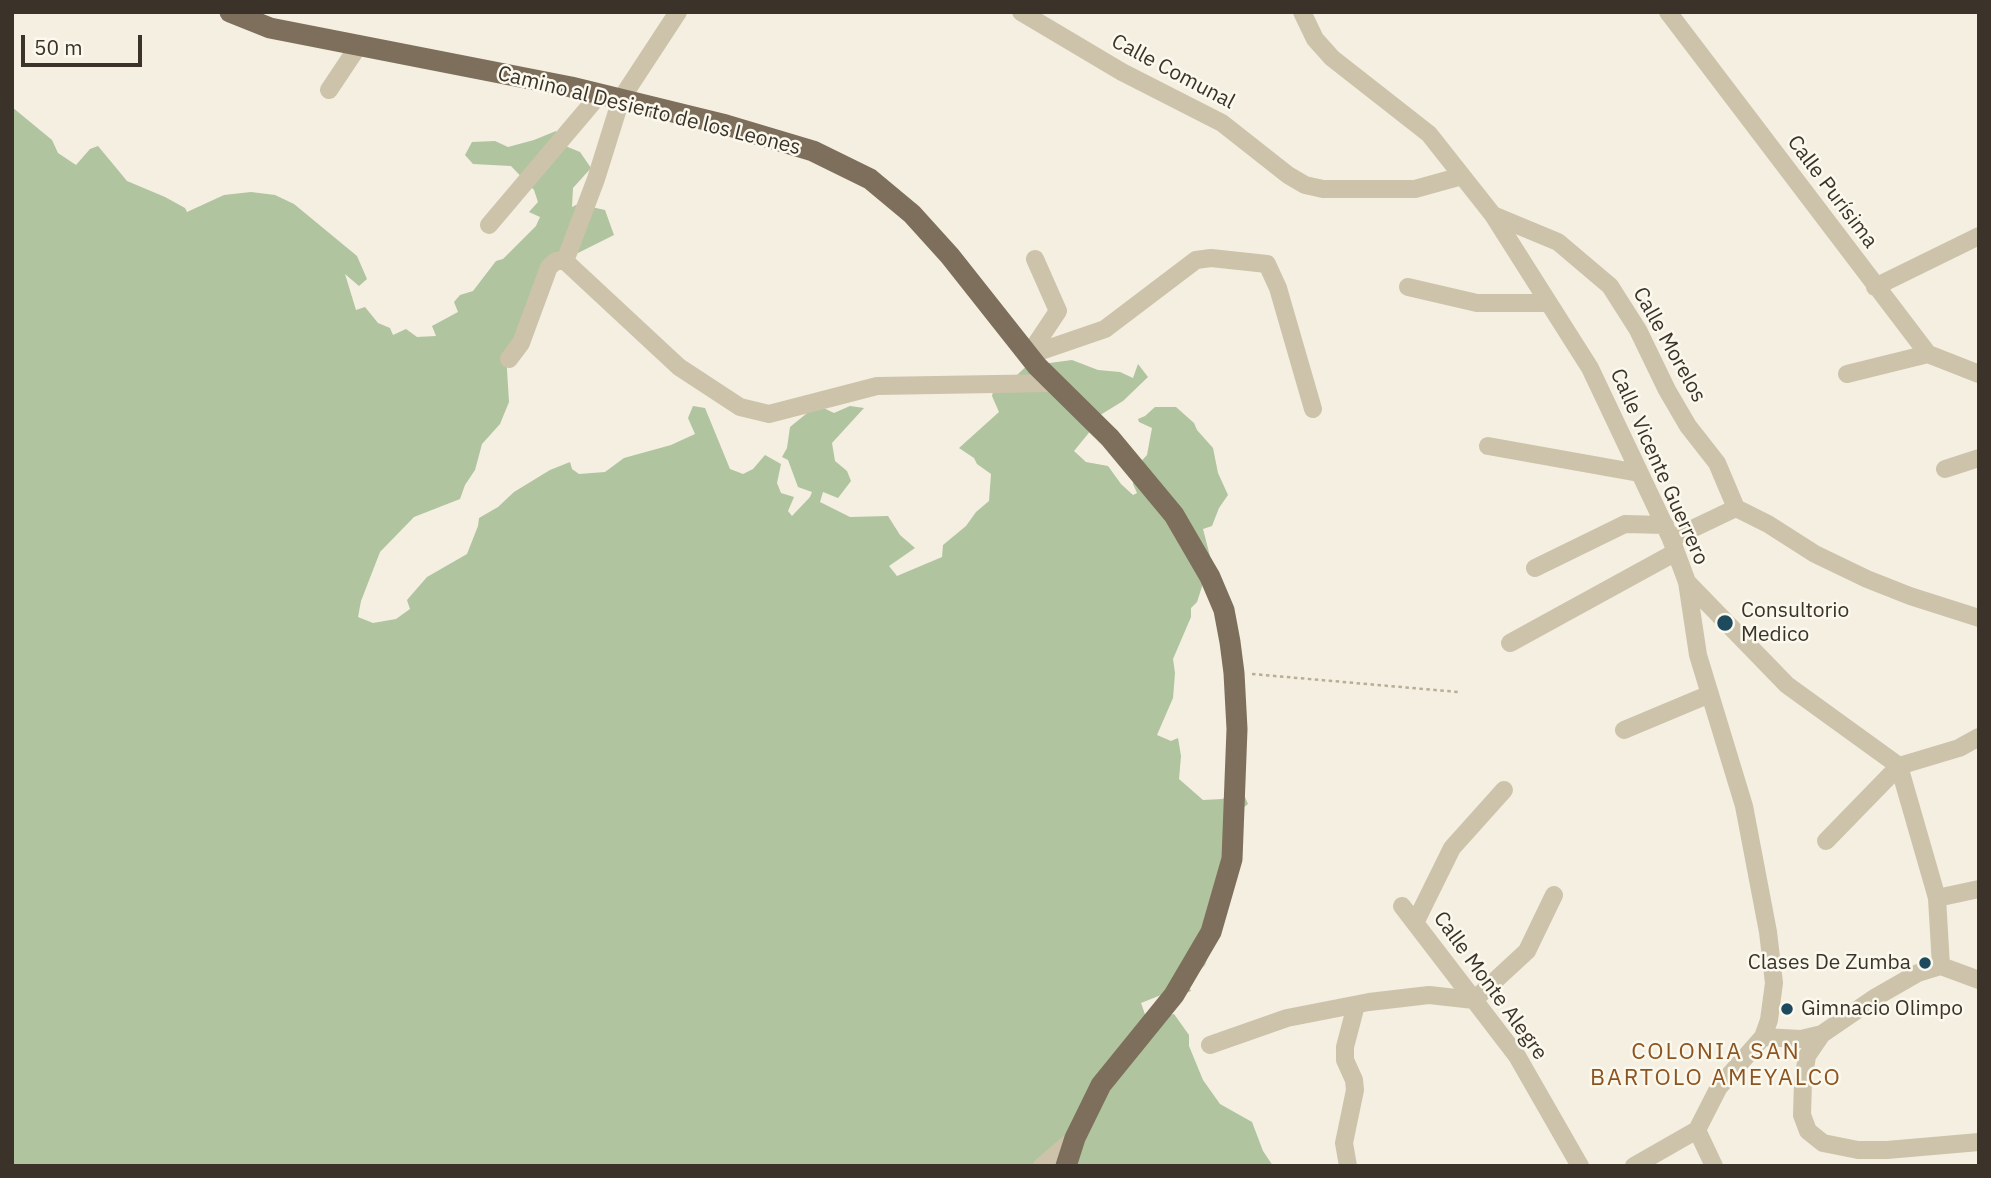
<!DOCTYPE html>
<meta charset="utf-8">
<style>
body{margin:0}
#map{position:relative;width:1991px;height:1178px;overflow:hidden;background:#f4efe0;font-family:"IBM Plex Sans",sans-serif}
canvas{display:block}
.frame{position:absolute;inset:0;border:14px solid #3b332a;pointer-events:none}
.scale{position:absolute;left:21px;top:35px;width:121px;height:32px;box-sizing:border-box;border:4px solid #3b332a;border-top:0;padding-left:9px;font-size:21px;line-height:24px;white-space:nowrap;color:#3b332a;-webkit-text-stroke:5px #fbf8ed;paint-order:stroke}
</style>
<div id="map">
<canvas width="1991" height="1178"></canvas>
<div class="frame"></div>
<div class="scale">50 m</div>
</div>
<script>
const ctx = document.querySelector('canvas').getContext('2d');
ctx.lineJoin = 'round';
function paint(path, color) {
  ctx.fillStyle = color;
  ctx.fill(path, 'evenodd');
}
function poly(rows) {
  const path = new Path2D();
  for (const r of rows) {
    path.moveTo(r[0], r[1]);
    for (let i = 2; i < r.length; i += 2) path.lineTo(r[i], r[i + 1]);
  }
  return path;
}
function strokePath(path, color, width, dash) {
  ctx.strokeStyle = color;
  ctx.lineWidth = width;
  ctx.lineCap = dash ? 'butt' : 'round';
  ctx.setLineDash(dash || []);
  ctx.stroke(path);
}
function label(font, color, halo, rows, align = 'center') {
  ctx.font = font + ' "IBM Plex Sans",sans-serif';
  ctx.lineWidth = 5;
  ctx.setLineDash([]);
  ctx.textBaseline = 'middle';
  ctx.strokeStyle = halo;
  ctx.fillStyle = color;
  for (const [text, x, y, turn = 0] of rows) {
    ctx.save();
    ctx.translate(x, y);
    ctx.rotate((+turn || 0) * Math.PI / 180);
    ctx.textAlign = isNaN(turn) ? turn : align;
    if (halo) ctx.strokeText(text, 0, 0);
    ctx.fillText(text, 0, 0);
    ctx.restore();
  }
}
paint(poly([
 [12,107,52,140,58,153,76,165,90,149,98,146,127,181,165,197,185,208,187,212,224,195,251,192,275,195,294,204,357,256,367,279,359,286,345,274,356,310,365,307,378,323,390,328,393,335,406,329,417,337,436,336,432,326,458,312,454,302,460,295,473,291,496,261,503,259,536,226,540,217,529,212,538,202,534,190,511,166,473,164,465,155,472,142,495,141,508,147,534,140,556,131,563,145,580,152,591,168,573,188,572,207,578,204,605,210,614,235,548,268,506,354,509,402,500,424,482,444,475,470,465,485,460,499,414,517,380,552,361,601,358,617,373,623,396,619,410,609,407,600,427,577,467,554,478,526,479,518,498,507,514,492,550,470,570,462,572,469,579,474,605,472,624,458,671,445,695,434,688,418,693,406,705,408,730,469,743,474,753,469,765,455,781,464,777,483,781,493,794,497,788,511,792,516,810,497,812,492,798,487,788,460,782,457,787,448,790,427,817,405,834,413,850,406,864,408,832,443,835,461,847,471,851,481,838,498,823,492,820,502,850,517,888,516,900,535,915,548,889,566,897,576,942,557,943,545,966,526,976,512,989,501,991,474,977,464,974,458,959,448,999,412,992,396,995,383,1017,375,1033,360,1042,364,1072,360,1098,370,1120,372,1133,378,1138,364,1148,377,1123,401,1097,417,1092,429,1074,451,1086,462,1108,466,1121,484,1133,495,1137,493,1133,484,1134,469,1147,455,1152,428,1139,422,1138,419,1145,416,1155,407,1176,407,1194,423,1197,430,1213,448,1218,473,1228,495,1219,508,1212,526,1203,529,1212,564,1206,574,1197,602,1191,608,1191,617,1173,659,1175,673,1173,698,1157,735,1171,741,1178,738,1181,756,1179,779,1203,800,1222,799,1242,790,1248,804,1233,816,1213,943,1205,965,1193,978,1186,981,1191,991,1184,994,1181,987,1141,1003,1147,1020,1174,1014,1189,1035,1189,1046,1203,1080,1220,1104,1252,1122,1263,1151,1273,1166,12,1166]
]), '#afc49f');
strokePath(poly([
 [1252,674,1458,692]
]), '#b9ad95', 2.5, [3.5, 3.5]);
strokePath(poly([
 [1021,12,1122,72,1222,123,1288,175,1305,185,1323,189,1415,189,1462,176],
 [1302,12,1315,39,1332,58,1429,134,1493,215,1590,368,1671,539,1687,582,1698,655,1744,806,1768,932,1774,983,1769,1020,1763,1037],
 [1668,12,1928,354,1979,374],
 [329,90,359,45],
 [1493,215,1558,242,1610,286,1638,330,1667,390,1688,426,1717,463,1736,508,1768,524,1815,554,1867,579,1910,596,1979,618],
 [489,225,600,94],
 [565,261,596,179,621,99,678,12],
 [1408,287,1477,303,1548,303],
 [1875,287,1979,236],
 [1028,356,1058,311,1035,259],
 [509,359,521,343,549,267,556,261,565,261,679,367,740,407,769,414,877,386,1055,383],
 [1032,360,1041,351,1105,329,1196,260,1211,258,1267,264,1278,288,1313,409],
 [1847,374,1928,354],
 [1488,446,1639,473],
 [1945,469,1979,458],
 [1671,539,1736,508],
 [1535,568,1625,524,1665,525],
 [1687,582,1787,685,1899,766,1937,898,1941,966],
 [1510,643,1676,552],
 [1624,730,1710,694],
 [1826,841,1899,766,1959,748,1979,737],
 [1937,898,1979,889],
 [1402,906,1517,1056,1580,1166],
 [1415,923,1452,848,1504,790],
 [1941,966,1979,980],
 [1822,1034,1807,1056,1803,1081,1802,1115,1808,1131,1823,1143,1858,1150,1887,1150,1979,1142],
 [1210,1045,1287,1018,1369,1002,1429,995,1474,1000,1527,951,1554,895],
 [1697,1130,1714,1166],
 [1042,1166,1075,1138],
 [1348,1166,1344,1143,1355,1090,1354,1080,1345,1060,1345,1047,1356,1005],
 [1634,1166,1697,1130,1719,1087,1763,1037,1801,1039,1822,1034,1876,997,1918,973,1941,966]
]), '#cdc3ab', 18);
strokePath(poly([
 [230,12,270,28,571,87,726,125,813,151,870,179,912,214,950,256,1037,366,1110,438,1174,515,1210,577,1224,610,1230,642,1234,673,1237,729,1232,859,1211,932,1174,995,1101,1085,1075,1138,1066,1166]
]), '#7d6f5b', 21);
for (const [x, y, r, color] of [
 [1725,623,9,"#1e4a5e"],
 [1925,963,7,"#1e4a5e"],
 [1787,1009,7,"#1e4a5e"]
]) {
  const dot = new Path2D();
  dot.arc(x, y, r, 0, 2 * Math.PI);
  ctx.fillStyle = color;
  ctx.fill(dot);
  strokePath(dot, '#fbf8ed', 2.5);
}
label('21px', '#3b332a', '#fbf8ed', [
 ["Calle Comunal",1173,72,28],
 ["Camino al Desierto de los Leones",649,111,14],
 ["Calle Purísima",1832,192,53],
 ["Calle Morelos",1669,345,61],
 ["Calle Vicente Guerrero",1659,467,66],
 ["Calle Monte Alegre",1490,986,54]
]);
label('21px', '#3b332a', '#fbf8ed', [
 ["Consultorio",1741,611],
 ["Medico",1741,635],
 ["Clases De Zumba",1911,963,"right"],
 ["Gimnacio Olimpo",1801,1009]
], 'left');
ctx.letterSpacing = '2px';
label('23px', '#8d5420', '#fbf8ed', [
 ["COLONIA SAN",1716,1052],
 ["BARTOLO AMEYALCO",1716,1078]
]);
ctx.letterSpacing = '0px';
</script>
